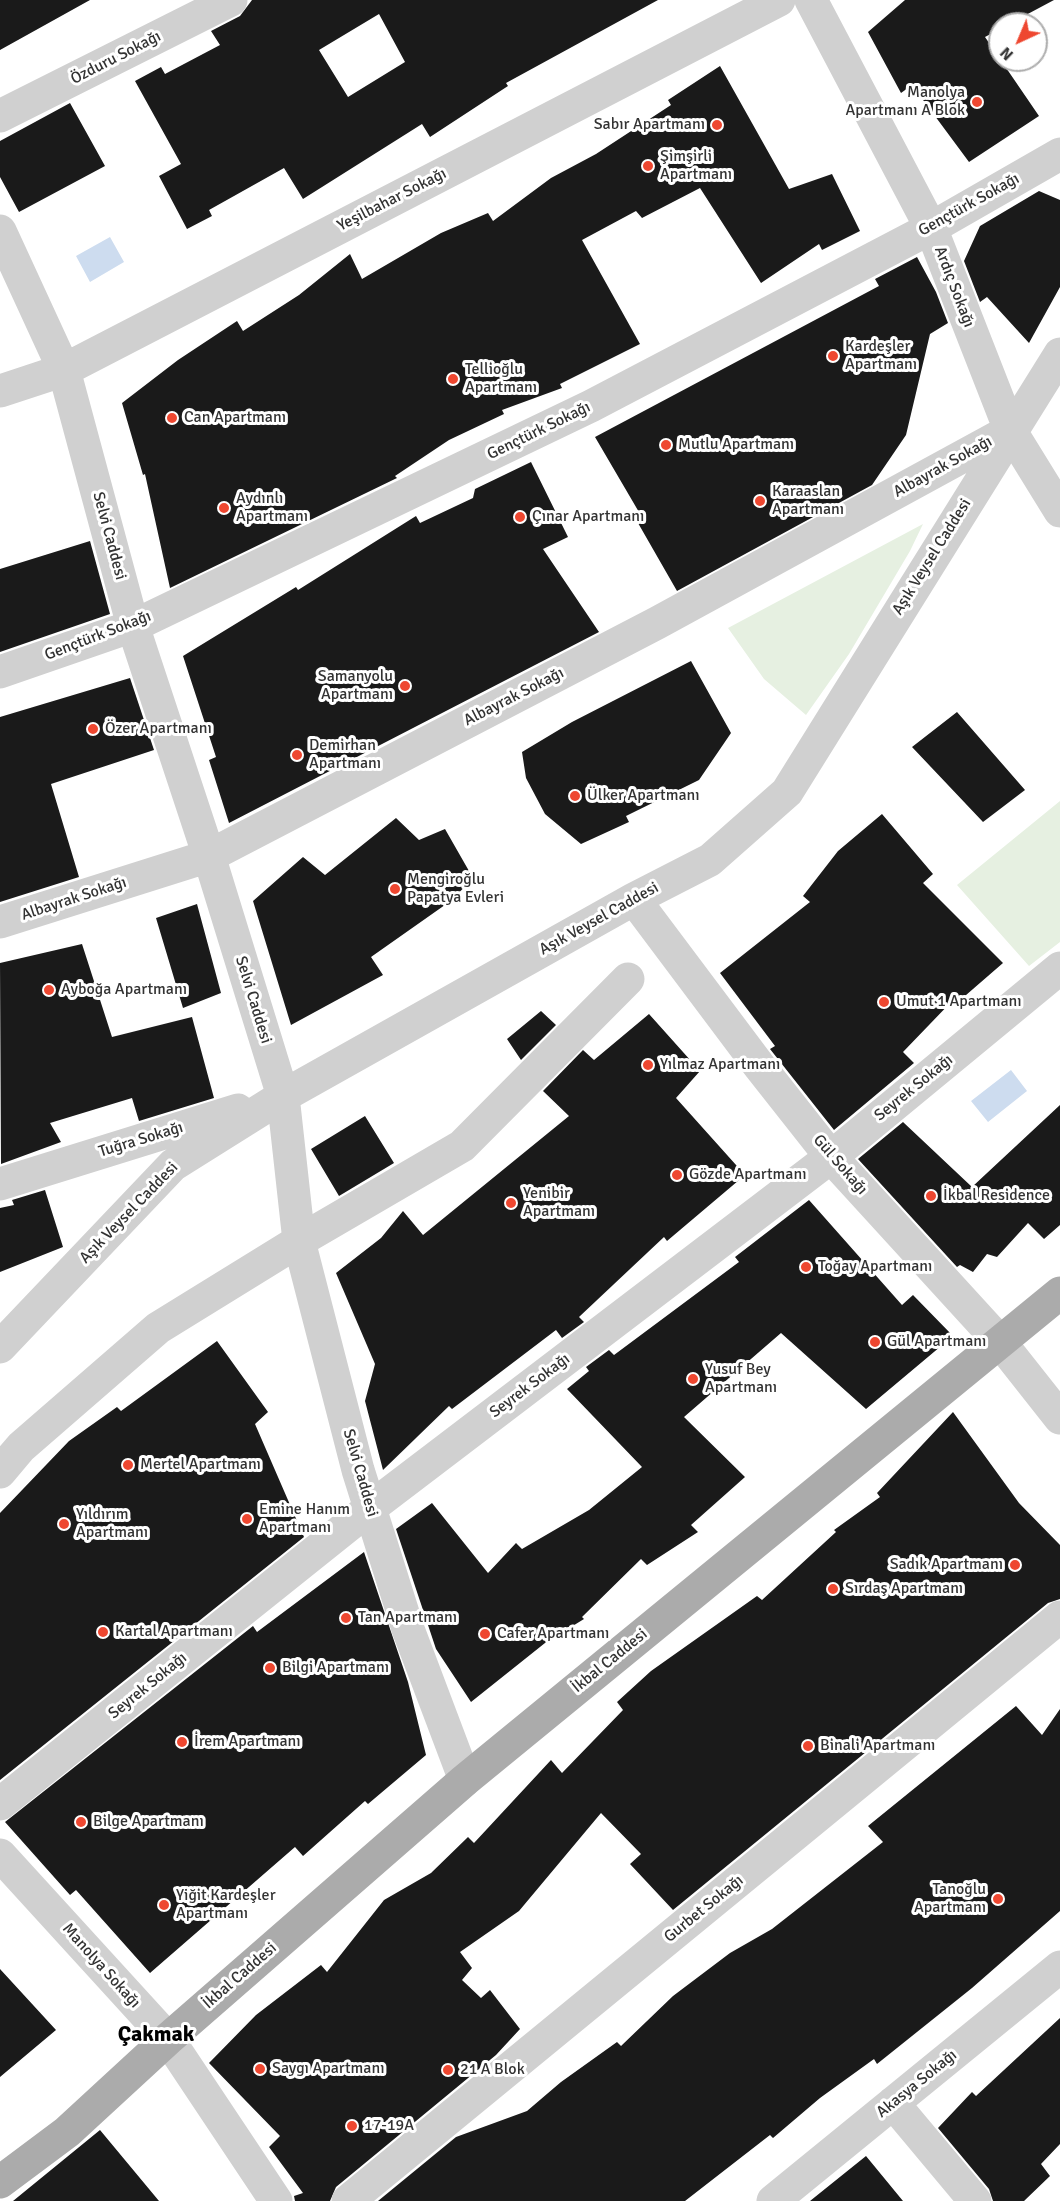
<!DOCTYPE html>
<meta charset="utf-8">
<style>
body{margin:0}
#map{position:relative;width:1060px;height:2201px;overflow:hidden;background:#fff;font-family:Signika,sans-serif}
canvas{display:block}
.north{position:absolute;left:988px;top:12px;width:60px;height:60px;box-sizing:border-box;background:#fff;border:2px solid #adadad;border-radius:50%;rotate:224deg;font-size:16px;font-weight:700;line-height:24px;text-align:center;color:#333}
.north::after{content:'';display:block;margin:auto;width:21px;height:27px;background:#ee4730;clip-path:polygon(50% 0,100% 100%,50% 72%,0 100%)}
</style>
<div id="map">
<canvas width="1060" height="2201"></canvas>
<div class="north">N</div>
</div>
<script>
const ctx = document.querySelector('canvas').getContext('2d');
ctx.lineJoin = 'round';
function paint(path, color) {
  ctx.fillStyle = color;
  ctx.fill(path, 'evenodd');
}
function poly(rows) {
  const path = new Path2D();
  for (const r of rows) {
    path.moveTo(r[0], r[1]);
    for (let i = 2; i < r.length; i += 2) path.lineTo(r[i], r[i + 1]);
  }
  return path;
}
function strokePath(path, color, width, dash) {
  ctx.strokeStyle = color;
  ctx.lineWidth = width;
  ctx.lineCap = dash ? 'butt' : 'round';
  ctx.setLineDash(dash || []);
  ctx.stroke(path);
}
function label(font, color, halo, rows, align = 'center') {
  ctx.font = font + ' Signika,sans-serif';
  ctx.lineWidth = 6;
  ctx.setLineDash([]);
  ctx.textBaseline = 'middle';
  ctx.strokeStyle = halo;
  ctx.fillStyle = color;
  for (const [text, x, y, turn = 0] of rows) {
    ctx.save();
    ctx.translate(x, y);
    ctx.rotate((+turn || 0) * Math.PI / 180);
    ctx.textAlign = isNaN(turn) ? turn : align;
    if (halo) ctx.strokeText(text, 0, 0);
    ctx.fillText(text, 0, 0);
    ctx.restore();
  }
}
paint(poly([
 [923,524,910,551,849,654,806,715,764,679,728,628],
 [1060,801,1060,942,1029,966,957,885]
]), '#e6f0e1');
paint(poly([
 [110,237,124,262,90,282,76,256],
 [1011,1070,1027,1091,988,1122,971,1101]
]), '#cddcef');
paint(poly([
 [0,0,90,0,0,50],
 [252,0,658,0,506,83,508,86,430,137,422,124,303,199,284,168,209,210,212,216,187,229,159,176,181,164,135,81,161,67,165,74,220,45,211,31,240,16],
 [379,14,405,62,348,97,319,50],
 [905,0,1054,0,1009,24,1000,24,1000,29,985,37,1039,116,969,162,912,85,901,93,868,32],
 [720,66,789,189,832,174,860,231,822,250,819,244,761,283,700,188,642,218,636,211,582,240,640,344,560,384,562,388,502,410,504,414,449,440,395,476,397,478,170,588,145,474,143,475,122,403,178,360,237,321,243,331,299,295,350,254,362,279,441,233,488,213,493,221,551,178,596,154,671,105,668,100],
 [70,103,105,166,19,212,0,177,0,141],
 [1039,191,1060,200,1060,287,1029,343,987,297,980,302,964,261,980,226],
 [917,257,936,292,948,323,930,334,906,435,872,485,677,591,638,523,643,519,595,437,879,286,875,279],
 [531,462,568,537,543,549,599,632,229,823,209,760,216,757,183,656,296,587,298,590,416,516,420,523,473,498,475,489],
 [90,541,110,614,0,652,0,569],
 [691,661,731,733,699,780,626,816,629,822,581,844,545,814,526,778,522,752,572,722],
 [130,678,154,750,51,784,79,877,0,902,0,717],
 [957,712,1025,790,983,822,912,747],
 [882,814,933,874,923,883,1003,963,958,1002,955,998,903,1052,914,1063,834,1130,770,1049,775,1046,720,973,810,902,803,896,838,851],
 [396,818,419,840,445,829,473,878,452,900,371,957,383,975,291,1025,253,901,303,857,325,875],
 [197,904,221,993,183,1008,156,918],
 [82,944,112,1037,192,1017,214,1098,139,1121,132,1098,50,1123,61,1142,1,1164,0,963],
 [541,1011,556,1025,521,1060,507,1039],
 [649,1014,700,1071,676,1098,745,1175,667,1241,664,1237,579,1317,584,1322,562,1338,556,1330,452,1409,449,1406,383,1470,365,1401,375,1364,336,1273,381,1238,403,1211,423,1235,569,1116,543,1091,583,1050,594,1060],
 [1060,1105,1060,1225,1044,1239,1028,1223,997,1257,987,1254,973,1272,960,1265,957,1267,858,1159,903,1122,972,1187],
 [365,1116,394,1163,339,1196,311,1149],
 [45,1190,63,1247,0,1272,0,1208,14,1205,12,1200],
 [809,1200,902,1305,913,1295,953,1336,866,1409,781,1333,684,1417,745,1477,691,1525,698,1532,647,1565,641,1559,582,1617,584,1619,545,1643,471,1702,436,1649,396,1529,432,1503,488,1573,516,1543,522,1549,589,1510,642,1467,567,1389,589,1371,586,1367,609,1350,614,1355,739,1262,735,1257],
 [217,1341,268,1412,255,1424,304,1537,0,1780,0,1513,69,1441,117,1407,121,1411],
 [953,1412,1019,1503,1060,1545,1060,1599,1048,1603,673,1910,630,1864,641,1854,601,1813,519,1911,460,1952,472,1968,462,1980,481,1998,490,1990,520,2029,496,2055,336,2187,330,2201,295,2201,294,2196,303,2193,269,2147,280,2136,209,2063,256,2015,321,1965,327,1972,384,1900,431,1873,468,1837,474,1843,551,1760,562,1773,623,1710,617,1702,651,1671,757,1596,762,1600,836,1532,834,1530,880,1497,877,1493],
 [364,1552,408,1682,426,1755,368,1804,365,1801,303,1856,295,1847,150,1973,76,1890,70,1895,5,1822,253,1626,257,1632],
 [1016,1706,1042,1735,1060,1709,1060,1911,972,1988,877,2064,874,2059,820,2098,773,2138,770,2135,685,2201,378,2201,456,2137,527,2111,561,2082,617,2042,621,2046,673,1996,730,1953,772,1929,883,1842,868,1826],
 [0,1969,56,2030,0,2077],
 [1060,2018,1060,2144,1041,2164,1050,2176,1024,2201,993,2201,989,2189,938,2128,972,2092,976,2096],
 [100,2130,159,2201,13,2201],
 [866,2156,903,2201,810,2201]
]), '#1a1a1a');
strokePath(poly([
 [811,0,931,228,1010,430,1060,511],
 [0,116,231,0],
 [0,231,64,370,133,626,209,856,283,1096,299,1241,358,1470,408,1629,465,1780],
 [0,391,64,370,779,0],
 [0,672,133,626,591,406,931,228,1060,154],
 [634,899,760,1067,831,1157,1000,1342,1060,1418],
 [0,922,209,856,657,623,1009,431],
 [0,1184,238,1110],
 [0,1347,173,1165,283,1096,634,899,710,860,787,792,1060,354],
 [0,1472,21,1447,158,1328,299,1241,462,1146,628,979],
 [0,1804,370,1508,831,1157,1060,968],
 [0,1855,168,2039,276,2201],
 [893,2103,975,2201],
 [348,2201,1060,1617],
 [773,2201,1060,1967]
]), '#d0d0d0', 33);
strokePath(poly([
 [0,2182,67,2132,168,2039,465,1780,1060,1293]
]), '#ababab', 33);
for (const [x, y, r, color] of [
 [977,102,6,"#ee4730"],
 [717,125,6,"#ee4730"],
 [648,166,6,"#ee4730"],
 [833,356,6,"#ee4730"],
 [453,379,6,"#ee4730"],
 [172,418,6,"#ee4730"],
 [666,445,6,"#ee4730"],
 [760,501,6,"#ee4730"],
 [224,508,6,"#ee4730"],
 [520,517,6,"#ee4730"],
 [405,686,6,"#ee4730"],
 [93,729,6,"#ee4730"],
 [297,755,6,"#ee4730"],
 [575,796,6,"#ee4730"],
 [395,889,6,"#ee4730"],
 [49,990,6,"#ee4730"],
 [884,1002,6,"#ee4730"],
 [648,1065,6,"#ee4730"],
 [677,1175,6,"#ee4730"],
 [931,1196,6,"#ee4730"],
 [511,1203,6,"#ee4730"],
 [806,1267,6,"#ee4730"],
 [875,1342,6,"#ee4730"],
 [693,1379,6,"#ee4730"],
 [128,1465,6,"#ee4730"],
 [247,1519,6,"#ee4730"],
 [64,1524,6,"#ee4730"],
 [1015,1565,6,"#ee4730"],
 [833,1589,6,"#ee4730"],
 [346,1618,6,"#ee4730"],
 [103,1632,6,"#ee4730"],
 [485,1634,6,"#ee4730"],
 [270,1668,6,"#ee4730"],
 [182,1742,6,"#ee4730"],
 [808,1746,6,"#ee4730"],
 [81,1822,6,"#ee4730"],
 [998,1899,6,"#ee4730"],
 [164,1905,6,"#ee4730"],
 [260,2069,6,"#ee4730"],
 [448,2070,6,"#ee4730"],
 [352,2126,6,"#ee4730"]
]) {
  const dot = new Path2D();
  dot.arc(x, y, r, 0, 2 * Math.PI);
  ctx.fillStyle = color;
  ctx.fill(dot);
  strokePath(dot, '#fff', 2);
}
label('16px', '#333', '#fff', [
 ["Özduru Sokağı",116,58,-27],
 ["Yeşilbahar Sokağı",392,200,-27],
 ["Gençtürk Sokağı",969,205,-29],
 ["Ardıç Sokağı",954,287,69],
 ["Gençtürk Sokağı",539,431,-26],
 ["Albayrak Sokağı",943,467,-29],
 ["Selvi Caddesi",109,536,75],
 ["Aşık Veysel Caddesi",932,557,-58],
 ["Gençtürk Sokağı",98,636,-21],
 ["Albayrak Sokağı",514,697,-27],
 ["Albayrak Sokağı",74,899,-18],
 ["Aşık Veysel Caddesi",599,919,-29],
 ["Selvi Caddesi",253,1000,73],
 ["Seyrek Sokağı",914,1088,-39],
 ["Tuğra Sokağı",141,1140,-17],
 ["Gül Sokağı",840,1165,49],
 ["Aşık Veysel Caddesi",129,1213,-46],
 ["Seyrek Sokağı",530,1386,-37],
 ["Selvi Caddesi",360,1473,74],
 ["İkbal Caddesi",610,1661,-39],
 ["Seyrek Sokağı",148,1686,-39],
 ["Gurbet Sokağı",704,1909,-39],
 ["Manolya Sokağı",101,1966,48],
 ["İkbal Caddesi",240,1976,-41],
 ["Akasya Sokağı",917,2084,-39]
]);
label('16px', '#333', '#fff', [
 ["Manolya",965,93,"right"],
 ["Apartmanı A Blok",965,111,"right"],
 ["Sabır Apartmanı",705,125,"right"],
 ["Şimşirli",660,157],
 ["Apartmanı",660,175],
 ["Kardeşler",845,347],
 ["Apartmanı",845,365],
 ["Tellioğlu",465,370],
 ["Apartmanı",465,388],
 ["Can Apartmanı",184,418],
 ["Mutlu Apartmanı",678,445],
 ["Karaaslan",772,492],
 ["Apartmanı",772,510],
 ["Aydınlı",236,499],
 ["Apartmanı",236,517],
 ["Çınar Apartmanı",532,517],
 ["Samanyolu",393,677,"right"],
 ["Apartmanı",393,695,"right"],
 ["Özer Apartmanı",105,729],
 ["Demirhan",309,746],
 ["Apartmanı",309,764],
 ["Ülker Apartmanı",587,796],
 ["Mengiroğlu",407,880],
 ["Papatya Evleri",407,898],
 ["Ayboğa Apartmanı",61,990],
 ["Umut 1 Apartmanı",896,1002],
 ["Yılmaz Apartmanı",660,1065],
 ["Gözde Apartmanı",689,1175],
 ["Yenibir",523,1194],
 ["Apartmanı",523,1212],
 ["İkbal Residence",943,1196],
 ["Toğay Apartmanı",818,1267],
 ["Gül Apartmanı",887,1342],
 ["Yusuf Bey",705,1370],
 ["Apartmanı",705,1388],
 ["Mertel Apartmanı",140,1465],
 ["Emine Hanım",259,1510],
 ["Apartmanı",259,1528],
 ["Yıldırım",76,1515],
 ["Apartmanı",76,1533],
 ["Sadık Apartmanı",1003,1565,"right"],
 ["Sırdaş Apartmanı",845,1589],
 ["Tan Apartmanı",358,1618],
 ["Kartal Apartmanı",115,1632],
 ["Cafer Apartmanı",497,1634],
 ["Bilgi Apartmanı",282,1668],
 ["İrem Apartmanı",194,1742],
 ["Binali Apartmanı",820,1746],
 ["Bilge Apartmanı",93,1822],
 ["Tanoğlu",986,1890,"right"],
 ["Apartmanı",986,1908,"right"],
 ["Yiğit Kardeşler",176,1896],
 ["Apartmanı",176,1914],
 ["Saygı Apartmanı",272,2069],
 ["21 A Blok",460,2070],
 ["17-19A",364,2126]
], 'left');
label('bold 22px', '#000', '#fff', [
 ["Çakmak",156,2035]
]);
</script>
